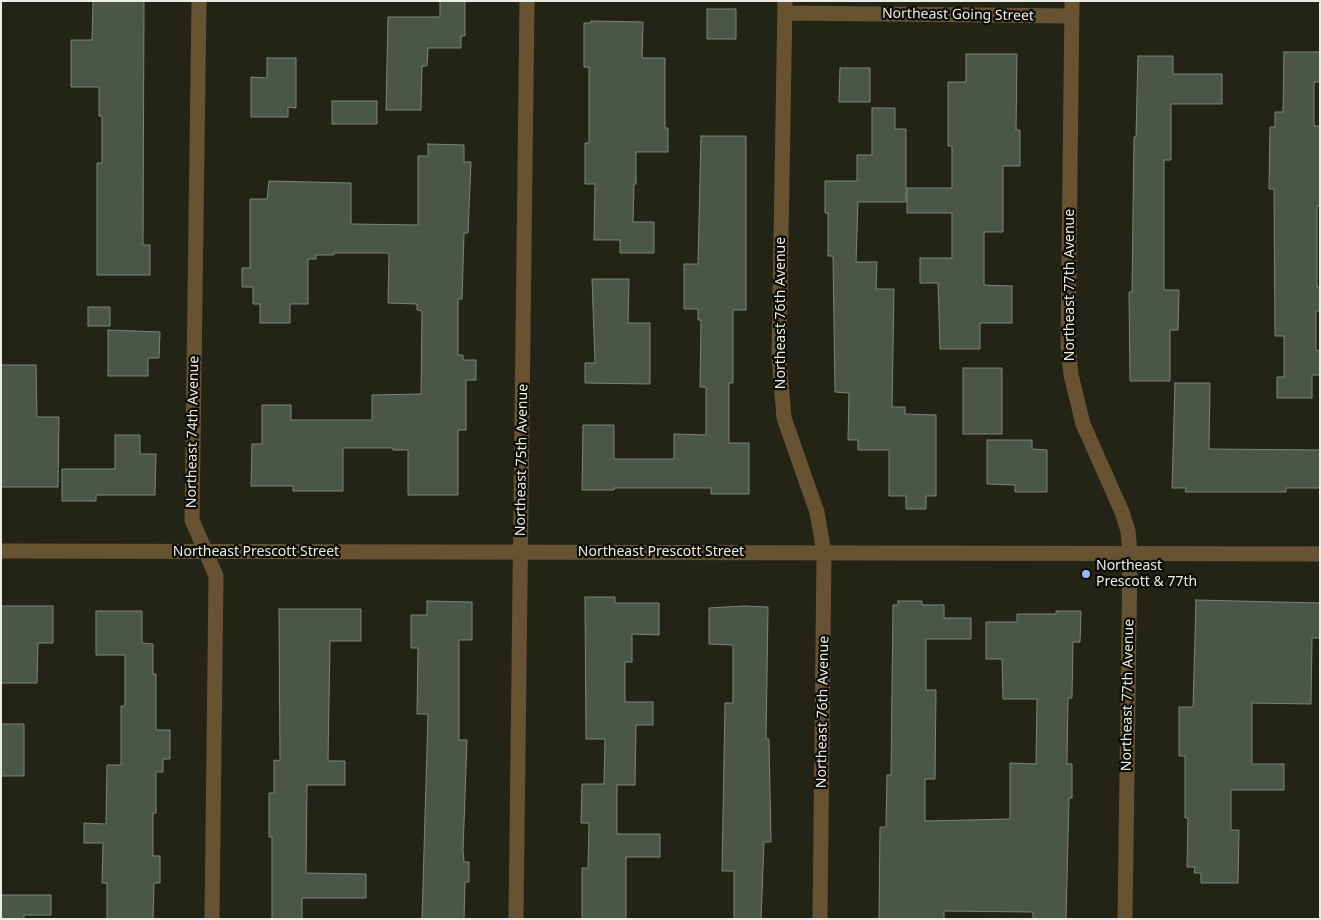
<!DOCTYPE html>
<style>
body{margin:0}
#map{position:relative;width:1321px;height:920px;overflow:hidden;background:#242416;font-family:"Noto Sans",sans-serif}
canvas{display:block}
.frame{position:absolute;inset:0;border:2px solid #ebece3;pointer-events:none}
</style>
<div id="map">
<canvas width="1321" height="920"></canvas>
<div class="frame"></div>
</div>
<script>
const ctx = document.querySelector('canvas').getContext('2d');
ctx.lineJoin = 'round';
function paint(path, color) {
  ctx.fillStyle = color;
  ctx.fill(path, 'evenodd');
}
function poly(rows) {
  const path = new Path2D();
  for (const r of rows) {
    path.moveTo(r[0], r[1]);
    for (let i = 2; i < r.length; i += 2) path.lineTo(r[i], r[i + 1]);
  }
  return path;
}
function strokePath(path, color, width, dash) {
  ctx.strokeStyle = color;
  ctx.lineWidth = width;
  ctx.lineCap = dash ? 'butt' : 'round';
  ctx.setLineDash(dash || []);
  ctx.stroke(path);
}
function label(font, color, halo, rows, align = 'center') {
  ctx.font = font + ' "Noto Sans",sans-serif';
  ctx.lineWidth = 4.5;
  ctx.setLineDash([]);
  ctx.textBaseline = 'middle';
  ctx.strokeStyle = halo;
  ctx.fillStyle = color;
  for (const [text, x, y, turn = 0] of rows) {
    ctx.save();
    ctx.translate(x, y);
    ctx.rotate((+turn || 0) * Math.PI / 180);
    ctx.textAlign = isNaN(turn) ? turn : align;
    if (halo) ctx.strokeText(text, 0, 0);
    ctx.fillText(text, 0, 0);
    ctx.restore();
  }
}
const building = poly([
 [93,1,144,1,143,245,150,245,150,275,97,275,97,163,102,163,102,116,99,116,99,87,71,87,71,40,92,40,93,1],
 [440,1,465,1,465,36,461,36,461,48,428,48,427,66,422,66,421,110,386,110,388,17,440,17,440,1],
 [707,9,736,9,736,39,707,39,707,9],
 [591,21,643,22,642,58,665,58,665,128,668,128,668,152,636,152,636,184,634,184,633,222,654,222,654,253,620,253,620,240,594,240,595,184,585,184,585,143,589,143,589,67,584,67,584,23,591,23,591,21],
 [1284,52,1320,52,1320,82,1314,82,1314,126,1320,126,1320,206,1317,206,1317,287,1320,287,1320,311,1316,311,1316,350,1320,351,1320,375,1312,375,1312,398,1277,398,1277,377,1284,377,1284,336,1275,336,1274,189,1269,189,1270,127,1275,127,1275,112,1283,112,1284,52],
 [966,54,1017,54,1016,130,1020,130,1020,166,1003,166,1003,232,984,232,984,285,1012,286,1012,323,980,323,980,349,940,349,938,283,920,283,920,258,952,258,952,213,907,213,907,188,952,188,952,146,948,146,948,82,966,82,966,54],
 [1138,56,1173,56,1173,74,1222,74,1222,104,1171,104,1171,160,1164,160,1164,290,1179,290,1178,330,1170,330,1170,381,1130,381,1129,292,1132,292,1134,137,1136,137,1138,56],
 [267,58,296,58,296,108,288,107,288,117,251,117,251,77,267,78,267,58],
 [840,68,870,68,870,102,839,102,840,68],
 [332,101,377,101,377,124,332,124,332,101],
 [872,108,895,108,895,129,906,129,906,202,858,202,856,262,877,262,876,289,894,289,892,407,905,407,905,414,936,415,936,496,926,496,926,509,906,509,906,496,889,496,889,450,858,450,858,440,848,440,849,393,835,392,833,256,828,256,828,213,825,213,825,181,857,181,857,155,872,155,872,108],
 [701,136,746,136,746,310,733,310,733,383,729,383,729,443,749,443,749,494,711,494,711,488,614,488,614,490,582,490,583,425,614,425,614,459,674,459,674,434,706,435,706,387,700,387,701,320,698,320,698,309,684,309,684,264,698,264,701,136],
 [428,144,464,145,464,162,471,162,468,233,464,233,462,299,458,299,458,355,463,355,463,360,476,360,476,380,466,380,466,430,458,430,458,495,408,495,408,450,393,450,393,448,343,448,343,491,293,491,293,486,251,486,252,444,262,444,262,405,291,405,291,420,372,420,372,395,421,394,422,311,417,310,417,304,388,303,389,253,334,253,334,255,316,255,316,259,308,259,308,304,290,304,290,323,260,323,260,304,253,304,253,287,242,287,242,268,250,268,250,199,267,199,269,181,351,183,351,224,418,225,418,156,428,156,428,144],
 [592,279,629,279,628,323,650,323,650,384,585,383,585,363,595,363,592,279],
 [88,307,110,307,110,326,88,326,88,307],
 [108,330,160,332,159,358,148,358,148,376,108,376,108,330],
 [1,365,36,365,37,417,59,417,58,487,1,487,1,365],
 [963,368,1002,368,1002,434,963,434,963,368],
 [1175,383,1210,383,1209,449,1320,450,1320,488,1286,488,1286,492,1185,492,1186,488,1172,488,1175,383],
 [115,435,140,435,140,454,156,454,155,495,96,495,96,501,62,501,62,469,115,469,115,435],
 [987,440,1032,440,1032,449,1047,450,1047,492,1015,492,1015,485,987,484,987,440],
 [585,597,615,597,615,603,659,603,659,635,632,634,632,662,625,662,625,702,653,702,653,725,636,725,635,785,617,785,617,834,660,834,660,857,626,857,626,919,582,919,582,868,588,868,589,823,581,823,582,784,604,784,605,739,586,739,585,597],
 [1196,600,1320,603,1320,638,1312,638,1311,704,1252,703,1252,764,1284,764,1284,790,1231,790,1231,830,1239,830,1238,883,1201,883,1201,873,1194,873,1195,867,1187,867,1188,818,1185,818,1185,756,1179,756,1179,707,1193,707,1196,600],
 [427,601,472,602,472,640,459,640,459,740,467,740,463,851,464,862,469,862,469,882,465,882,464,919,422,919,428,714,417,714,418,648,411,648,411,615,427,615,427,601],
 [898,601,922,601,922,605,944,605,944,618,971,618,971,639,926,639,926,690,936,690,935,779,925,779,925,821,1010,819,1010,763,1036,764,1037,699,1003,699,1002,659,986,659,986,622,1017,622,1017,614,1056,614,1056,611,1081,611,1080,642,1073,642,1072,698,1068,698,1067,764,1072,764,1072,798,1069,798,1066,919,1033,919,1033,912,944,911,944,919,879,919,880,827,886,827,887,775,891,775,893,605,898,605,898,601],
 [1,606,53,606,53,643,38,643,37,683,1,683,1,606],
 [744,606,768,607,766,739,769,739,771,842,764,842,761,919,734,919,734,871,722,871,725,703,733,703,733,645,709,644,709,608,744,606],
 [279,609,361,609,361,641,330,641,328,761,345,761,345,785,307,785,306,873,366,874,366,898,302,898,302,919,272,919,272,837,269,837,269,793,274,793,274,760,280,761,279,609],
 [96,611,142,611,142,643,153,644,153,674,156,674,156,730,170,730,170,759,163,759,163,772,156,772,156,813,153,813,153,856,160,856,160,883,154,883,153,919,107,919,107,883,102,883,103,843,84,843,84,823,106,824,107,765,121,765,121,706,125,706,125,655,96,655,96,611],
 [1,724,24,724,24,776,1,776,1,724],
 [1,895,51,895,51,915,24,915,24,919,1,919,1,895]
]);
paint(building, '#4b5649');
strokePath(building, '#7a8678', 1);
strokePath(poly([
 [199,1,192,520,216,576,212,919],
 [785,1,779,358,784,418,817,512,824,553,820,919],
 [1072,1,1068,345,1071,375,1083,424,1122,512,1128,531,1130,554,1125,919],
 [785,13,1072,16],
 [1,551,1320,554],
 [516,919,527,1]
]), '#675332', 15);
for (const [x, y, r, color] of [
 [1086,574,5,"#97b6fd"]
]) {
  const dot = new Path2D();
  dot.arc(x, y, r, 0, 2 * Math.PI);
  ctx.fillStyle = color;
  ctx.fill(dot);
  strokePath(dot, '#0d0d07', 2);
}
label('14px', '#ebece3', '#0d0d07', [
 ["Northeast Going Street",958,15,1],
 ["Northeast 77th Avenue",1070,285,-90],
 ["Northeast 76th Avenue",781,313,-90],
 ["Northeast 74th Avenue",193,432,-89],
 ["Northeast 75th Avenue",522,460,-89],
 ["Northeast Prescott Street",256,552],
 ["Northeast Prescott Street",661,552],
 ["Northeast 77th Avenue",1128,695,-89],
 ["Northeast 76th Avenue",823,712,-89]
]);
label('14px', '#ebece3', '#0d0d07', [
 ["Northeast",1096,566],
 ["Prescott & 77th",1096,582]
], 'left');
</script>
